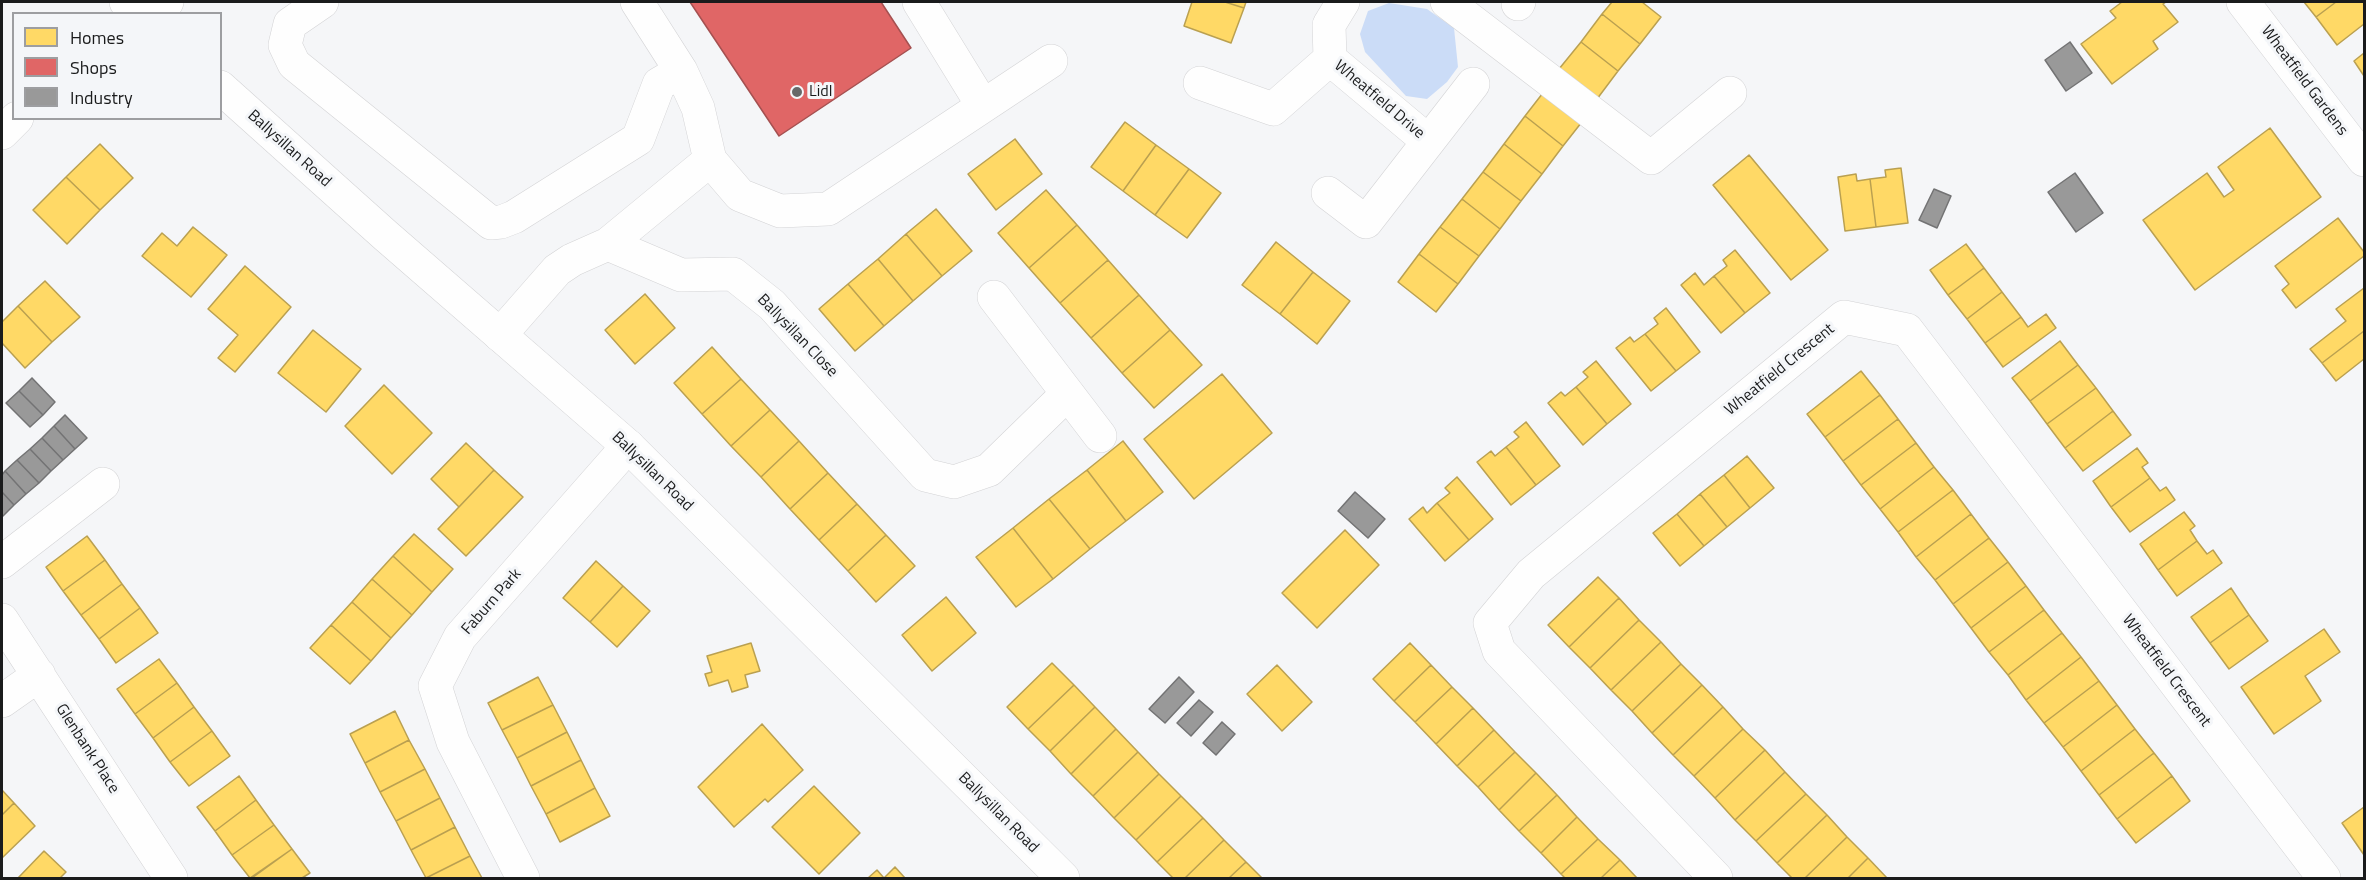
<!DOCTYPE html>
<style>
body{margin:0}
#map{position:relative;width:2366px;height:880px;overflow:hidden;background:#f5f6f8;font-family:"Titillium Web",sans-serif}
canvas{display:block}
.frame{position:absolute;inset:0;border:3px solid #1a1b1c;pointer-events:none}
.legend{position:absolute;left:12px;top:12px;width:210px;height:108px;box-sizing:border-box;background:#f4f6f9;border:2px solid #9d9ea1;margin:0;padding:8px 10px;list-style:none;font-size:18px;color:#1a1b1c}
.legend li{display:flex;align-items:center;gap:12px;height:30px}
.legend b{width:30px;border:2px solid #9d9ea1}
</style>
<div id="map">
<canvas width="2366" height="880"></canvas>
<div class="frame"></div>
<ul class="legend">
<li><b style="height:16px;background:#ffd966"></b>Homes</li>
<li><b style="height:16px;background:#e06666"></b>Shops</li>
<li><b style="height:16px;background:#999"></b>Industry</li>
</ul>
</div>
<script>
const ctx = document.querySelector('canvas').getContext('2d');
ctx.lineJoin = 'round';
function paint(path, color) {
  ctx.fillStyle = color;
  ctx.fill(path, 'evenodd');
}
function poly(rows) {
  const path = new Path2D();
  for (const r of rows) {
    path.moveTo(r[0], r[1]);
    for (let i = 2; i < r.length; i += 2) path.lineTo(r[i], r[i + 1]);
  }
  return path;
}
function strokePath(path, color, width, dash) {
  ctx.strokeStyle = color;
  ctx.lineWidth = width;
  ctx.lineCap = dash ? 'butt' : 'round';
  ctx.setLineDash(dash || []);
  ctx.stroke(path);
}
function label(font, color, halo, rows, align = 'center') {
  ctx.font = font + ' "Titillium Web",sans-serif';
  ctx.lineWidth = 6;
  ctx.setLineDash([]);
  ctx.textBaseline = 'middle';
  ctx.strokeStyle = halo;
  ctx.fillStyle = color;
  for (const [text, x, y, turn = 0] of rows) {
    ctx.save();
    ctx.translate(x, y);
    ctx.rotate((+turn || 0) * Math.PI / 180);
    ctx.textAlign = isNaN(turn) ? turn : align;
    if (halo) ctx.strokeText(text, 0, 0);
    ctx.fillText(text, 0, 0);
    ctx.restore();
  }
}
paint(poly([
 [1389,3,1427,9,1454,28,1458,67,1447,82,1427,99,1406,96,1365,52,1360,34,1368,11]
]), '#cbdcf7');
const homes = poly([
 [1192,2,1225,2,1244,8,1231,43,1184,26,1192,2],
 [1225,2,1246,2,1244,8,1225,2],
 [1612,2,1642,2,1661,17,1640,44,1602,14,1612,2],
 [2122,2,2166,2,2163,4,2178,22,2153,41,2158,49,2112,84,2081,44,2116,18,2110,11,2122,2],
 [2304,2,2336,2,2316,17,2304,2],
 [2336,2,2364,2,2364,24,2337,45,2316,17,2336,2],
 [1602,14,1640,44,1618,71,1581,42,1602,14],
 [1581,42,1618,71,1597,99,1559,69,1581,42],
 [2364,53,2364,76,2354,61,2364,53],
 [1546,89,1585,118,1563,146,1525,116,1546,89],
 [1525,116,1563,146,1542,174,1504,144,1525,116],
 [1125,122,1156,145,1123,191,1091,167,1125,122],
 [2270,128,2321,197,2195,290,2143,220,2207,173,2224,197,2234,190,2218,167,2270,128],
 [1015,139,1042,174,996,210,968,174,1015,139],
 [100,144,133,178,100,210,66,177,100,144],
 [1504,144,1542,174,1521,201,1483,172,1504,144],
 [1156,145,1189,169,1155,215,1123,191,1156,145],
 [1749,155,1828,250,1791,280,1713,185,1749,155],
 [1901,168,1908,223,1876,227,1870,179,1886,177,1885,170,1901,168],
 [1189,169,1221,193,1187,238,1155,215,1189,169],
 [1483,172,1521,201,1500,229,1462,199,1483,172],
 [1856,174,1857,181,1870,179,1876,227,1845,231,1838,177,1856,174],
 [66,177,100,210,67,244,33,210,66,177],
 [1046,190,1077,225,1029,268,998,233,1046,190],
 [1462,199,1500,229,1479,256,1440,227,1462,199],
 [936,209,972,251,942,276,906,234,936,209],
 [2338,218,2364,252,2364,256,2296,308,2282,290,2289,284,2275,266,2338,218],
 [1077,225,1108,260,1060,303,1029,268,1077,225],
 [193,227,227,255,191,297,142,256,162,233,177,246,193,227],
 [1440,227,1479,256,1458,284,1419,254,1440,227],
 [906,234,942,276,913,301,878,259,906,234],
 [1276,242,1313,272,1280,314,1242,285,1276,242],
 [1966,244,1984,268,1948,295,1930,270,1966,244],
 [1735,250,1770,293,1745,313,1714,276,1727,266,1723,260,1735,250],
 [1419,254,1458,284,1436,312,1398,282,1419,254],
 [878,259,913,301,884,326,848,284,878,259],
 [1108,260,1139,295,1091,338,1060,303,1108,260],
 [245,266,291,307,235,372,218,358,238,335,208,309,245,266],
 [1984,268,2002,292,1967,319,1948,295,1984,268],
 [1313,272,1350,301,1317,344,1280,314,1313,272],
 [1695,273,1704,285,1714,276,1745,313,1721,333,1681,285,1695,273],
 [45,281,80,317,52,342,18,306,45,281],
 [848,284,884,326,855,351,819,309,848,284],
 [2364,288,2364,331,2322,363,2310,349,2346,321,2336,309,2364,288],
 [2002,292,2021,317,1985,343,1967,319,2002,292],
 [645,294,675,328,635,364,605,330,645,294],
 [1139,295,1170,330,1122,373,1091,338,1139,295],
 [18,306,52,342,25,368,2,343,2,322,18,306],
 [1666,308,1700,352,1676,371,1645,334,1658,324,1654,318,1666,308],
 [2046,314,2056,328,2003,367,1985,343,2021,317,2028,327,2046,314],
 [313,330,361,369,326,412,278,373,313,330],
 [1170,330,1202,365,1154,408,1122,373,1170,330],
 [2364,331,2364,359,2336,381,2322,363,2364,331],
 [1645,334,1676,371,1651,391,1616,348,1630,337,1634,342,1645,334],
 [2060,341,2078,365,2030,401,2012,378,2060,341],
 [712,347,741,379,702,414,674,383,712,347],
 [1596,361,1631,404,1607,424,1576,387,1588,377,1583,372,1596,361],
 [2078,365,2096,388,2047,424,2030,401,2078,365],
 [1861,371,1880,395,1825,437,1807,414,1861,371],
 [1222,374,1272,433,1194,499,1144,439,1222,374],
 [741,379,770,410,731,446,702,414,741,379],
 [384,385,432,433,392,474,345,426,384,385],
 [1576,387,1607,424,1583,445,1548,403,1561,392,1565,396,1576,387],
 [2096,388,2113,411,2065,448,2047,424,2096,388],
 [1880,395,1898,419,1843,461,1825,437,1880,395],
 [770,410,799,441,761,477,731,446,770,410],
 [2113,411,2131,435,2083,471,2065,448,2113,411],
 [1898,419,1916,443,1861,485,1843,461,1898,419],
 [1526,422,1560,466,1536,485,1506,447,1519,437,1514,432,1526,422],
 [799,441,828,473,790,509,761,477,799,441],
 [1123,441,1163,492,1126,521,1087,470,1123,441],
 [466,443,494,470,459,507,431,479,466,443],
 [1916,443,1934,467,1880,509,1861,485,1916,443],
 [1506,447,1536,485,1511,505,1477,462,1491,451,1495,456,1506,447],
 [2137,448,2148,463,2142,467,2150,478,2111,507,2093,481,2137,448],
 [1747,456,1774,488,1750,508,1724,475,1747,456],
 [1934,467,1953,490,1898,532,1880,509,1934,467],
 [494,470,523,497,466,556,438,529,494,470],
 [1087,470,1126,521,1090,549,1049,499,1087,470],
 [828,473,857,504,819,540,790,509,828,473],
 [1724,475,1750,508,1727,527,1700,494,1724,475],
 [1457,477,1493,519,1469,540,1437,503,1450,493,1445,488,1457,477],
 [2150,478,2160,491,2166,487,2175,500,2130,532,2111,507,2150,478],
 [1953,490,1971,514,1916,557,1898,532,1953,490],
 [1700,494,1727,527,1704,546,1677,514,1700,494],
 [1049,499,1090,549,1053,579,1013,528,1049,499],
 [1437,503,1469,540,1445,561,1409,519,1423,507,1427,513,1437,503],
 [857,504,886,535,848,571,819,540,857,504],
 [2184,512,2195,526,2190,530,2197,541,2158,570,2140,544,2184,512],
 [1677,514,1704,546,1680,566,1653,533,1677,514],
 [1971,514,1989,538,1935,580,1916,557,1971,514],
 [1013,528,1053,579,1016,607,976,557,1013,528],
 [1345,530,1379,565,1317,628,1282,593,1345,530],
 [414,534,453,569,432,592,393,556,414,534],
 [886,535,915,566,876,602,848,571,886,535],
 [87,536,105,560,63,591,46,567,87,536],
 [1989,538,2008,562,1953,604,1935,580,1989,538],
 [2197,541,2207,554,2213,550,2222,563,2177,596,2158,570,2197,541],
 [393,556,432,592,412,615,372,579,393,556],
 [105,560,122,584,81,615,63,591,105,560],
 [596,561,623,586,590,622,563,598,596,561],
 [2008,562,2026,586,1971,628,1953,604,2008,562],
 [1598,577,1619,598,1569,647,1548,625,1598,577],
 [372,579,412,615,391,638,352,602,372,579],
 [122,584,140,608,99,639,81,615,122,584],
 [623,586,650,611,617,647,590,622,623,586],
 [2026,586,2044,610,1989,652,1971,628,2026,586],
 [2231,588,2249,615,2210,643,2191,617,2231,588],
 [946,597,976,633,932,671,902,635,946,597],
 [1619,598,1639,620,1590,668,1569,647,1619,598],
 [352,602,391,638,371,661,331,625,352,602],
 [140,608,158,633,116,663,99,639,140,608],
 [2044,610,2062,633,2008,675,1989,652,2044,610],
 [2249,615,2268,641,2229,669,2210,643,2249,615],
 [1639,620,1661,642,1611,690,1590,668,1639,620],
 [331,625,371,661,350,684,310,648,331,625],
 [2324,629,2340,652,2305,676,2321,701,2274,734,2241,687,2324,629],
 [2062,633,2081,657,2026,700,2008,675,2062,633],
 [1661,642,1681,664,1632,711,1611,690,1661,642],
 [751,643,760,671,745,675,748,687,732,692,728,680,709,686,705,674,712,672,707,656,751,643],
 [1410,643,1431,665,1394,701,1373,679,1410,643],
 [2081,657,2099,681,2044,723,2026,700,2081,657],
 [159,659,177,683,135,714,117,689,159,659],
 [1052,663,1074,685,1028,729,1007,707,1052,663],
 [1681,664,1702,685,1652,733,1632,711,1681,664],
 [1277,665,1312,702,1282,731,1247,694,1277,665],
 [1431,665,1452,687,1415,722,1394,701,1431,665],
 [538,677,553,705,502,730,488,703,538,677],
 [2099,681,2117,705,2063,747,2044,723,2099,681],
 [177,683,194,707,153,738,135,714,177,683],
 [1074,685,1095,707,1050,751,1028,729,1074,685],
 [1702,685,1723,707,1673,755,1652,733,1702,685],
 [1452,687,1473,708,1436,744,1415,722,1452,687],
 [553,705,567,732,517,758,502,730,553,705],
 [2117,705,2135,729,2081,771,2063,747,2117,705],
 [194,707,212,731,170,762,153,738,194,707],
 [1095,707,1116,729,1071,774,1050,751,1095,707],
 [1723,707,1743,729,1694,776,1673,755,1723,707],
 [1473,708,1494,730,1457,766,1436,744,1473,708],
 [395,711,409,740,365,763,350,734,395,711],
 [762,724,803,770,768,802,765,799,734,827,698,787,762,724],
 [1116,729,1138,752,1093,796,1071,774,1116,729],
 [1743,729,1765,750,1715,798,1694,776,1743,729],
 [2135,729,2154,753,2099,795,2081,771,2135,729],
 [1494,730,1515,752,1478,787,1457,766,1494,730],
 [212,731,230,756,189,786,170,762,212,731],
 [567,732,581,760,531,786,517,758,567,732],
 [409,740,425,769,380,792,365,763,409,740],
 [1765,750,1785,772,1735,820,1715,798,1765,750],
 [1138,752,1159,774,1114,818,1093,796,1138,752],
 [1515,752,1536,773,1499,810,1478,787,1515,752],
 [2154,753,2172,776,2117,819,2099,795,2154,753],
 [581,760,595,788,546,814,531,786,581,760],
 [425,769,440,798,396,821,380,792,425,769],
 [1785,772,1806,794,1756,841,1735,820,1785,772],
 [1536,773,1557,795,1519,831,1499,810,1536,773],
 [1159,774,1181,796,1136,840,1114,818,1159,774],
 [239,776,256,800,215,831,197,807,239,776],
 [2172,776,2190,801,2136,843,2117,819,2172,776],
 [814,786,860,833,819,874,772,827,814,786],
 [595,788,610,816,560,842,546,814,595,788],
 [2,790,14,803,2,815,2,790],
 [1806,794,1827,815,1777,863,1756,841,1806,794],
 [1557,795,1577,817,1541,853,1519,831,1557,795],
 [1181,796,1203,818,1157,862,1136,840,1181,796],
 [440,798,455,827,411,850,396,821,440,798],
 [256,800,274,825,232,855,215,831,256,800],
 [14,803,35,826,2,858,2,815,14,803],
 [2364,807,2364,855,2342,823,2364,807],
 [1827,815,1847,837,1805,878,1792,878,1777,863,1827,815],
 [1577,817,1598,839,1561,874,1541,853,1577,817],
 [1203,818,1224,840,1185,878,1173,878,1157,862,1203,818],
 [274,825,292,849,250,878,232,855,274,825],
 [455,827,470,856,426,878,411,850,455,827],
 [1847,837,1868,858,1848,878,1805,878,1847,837],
 [1598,839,1620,860,1601,878,1565,878,1561,874,1598,839],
 [1224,840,1246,862,1229,878,1185,878,1224,840],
 [292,849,310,873,302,878,252,878,292,849],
 [44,851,66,872,60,878,18,878,44,851],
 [470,856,482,878,426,878,470,856],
 [1868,858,1887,878,1848,878,1868,858],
 [1620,860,1637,878,1601,878,1620,860],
 [1246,862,1262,878,1229,878,1246,862],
 [895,867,905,878,868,878,877,870,884,878,895,867]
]);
paint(homes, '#ffd966');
strokePath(homes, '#baa050', 1.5);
const shops = poly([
 [690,2,881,2,911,48,779,136,690,2]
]);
paint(shops, '#e06666');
strokePath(shops, '#a55050', 1.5);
const industry = poly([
 [2070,42,2092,73,2066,91,2045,60,2070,42],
 [2075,173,2103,213,2076,232,2048,192,2075,173],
 [1934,189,1951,196,1937,228,1919,220,1934,189],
 [32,378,55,402,43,415,19,391,32,378],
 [19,391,43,415,30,427,6,403,19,391],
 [65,415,87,438,75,449,54,426,65,415],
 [54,426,75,449,63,460,42,438,54,426],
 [42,438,63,460,51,471,30,449,42,438],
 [30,449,51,471,39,483,17,460,30,449],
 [17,460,39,483,26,494,5,471,17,460],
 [5,471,26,494,14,505,2,492,2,475,5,471],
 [2,492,14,505,3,516,2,515,2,492],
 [1355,492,1385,519,1368,538,1338,511,1355,492],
 [1179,677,1194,692,1165,723,1149,709,1179,677],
 [1199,700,1213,712,1191,736,1177,723,1199,700],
 [1222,722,1235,734,1216,755,1203,743,1222,722]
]);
paint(industry, '#999');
strokePath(industry, '#737374', 1.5);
const minor = poly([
 [322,2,290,24,285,45,294,64,491,223,501,222,514,217,638,139,659,84,681,71],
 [919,2,983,106],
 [1343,2,1329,25,1330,59,1428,141],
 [1447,2,1651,158,1730,93],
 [2243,2,2364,160],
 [1518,4,1519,2],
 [150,14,167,2],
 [1200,83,1273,109,1330,59],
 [2,133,17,118],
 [710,160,740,195,780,211,828,209,1051,61],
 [1328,193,1366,222,1473,84],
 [608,244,710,160,698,108,681,71,637,2],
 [994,297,1100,436],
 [500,335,557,270,572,260,608,244,681,275,733,274,772,305,925,475,954,482,989,470,1067,394],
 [2,562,103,484],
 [2,620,171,878],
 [2,701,39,675],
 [523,878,453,742,435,686,460,637,628,446],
 [1716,878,1499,651,1490,623,1531,574,1844,317,1907,330,2324,878]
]);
const highway = poly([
 [126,2,139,14],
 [220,87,385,235,628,446,1063,878]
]);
strokePath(minor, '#d3d3d5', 34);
strokePath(highway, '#d3d3d5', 34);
strokePath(minor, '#fefefe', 33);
strokePath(highway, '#fefefe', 33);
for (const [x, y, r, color] of [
 [797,92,6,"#676869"]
]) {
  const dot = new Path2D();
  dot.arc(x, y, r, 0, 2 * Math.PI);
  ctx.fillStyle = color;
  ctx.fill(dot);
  strokePath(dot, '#f4f6f9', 2);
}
label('16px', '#1a1b1c', '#f4f6f9', [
 ["Wheatfield Gardens",2304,81,53],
 ["Wheatfield Drive",1379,100,40],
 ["Ballysillan Road",289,149,42],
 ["Ballysillan Close",797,336,46],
 ["Wheatfield Crescent",1780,370,-39],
 ["Ballysillan Road",652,472,44],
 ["Faburn Park",492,602,-49],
 ["Wheatfield Crescent",2166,671,53],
 ["Glenbank Place",87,749,57],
 ["Ballysillan Road",998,813,45]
]);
label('16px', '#1a1b1c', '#f4f6f9', [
 ["Lidl",809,92]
], 'left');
</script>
